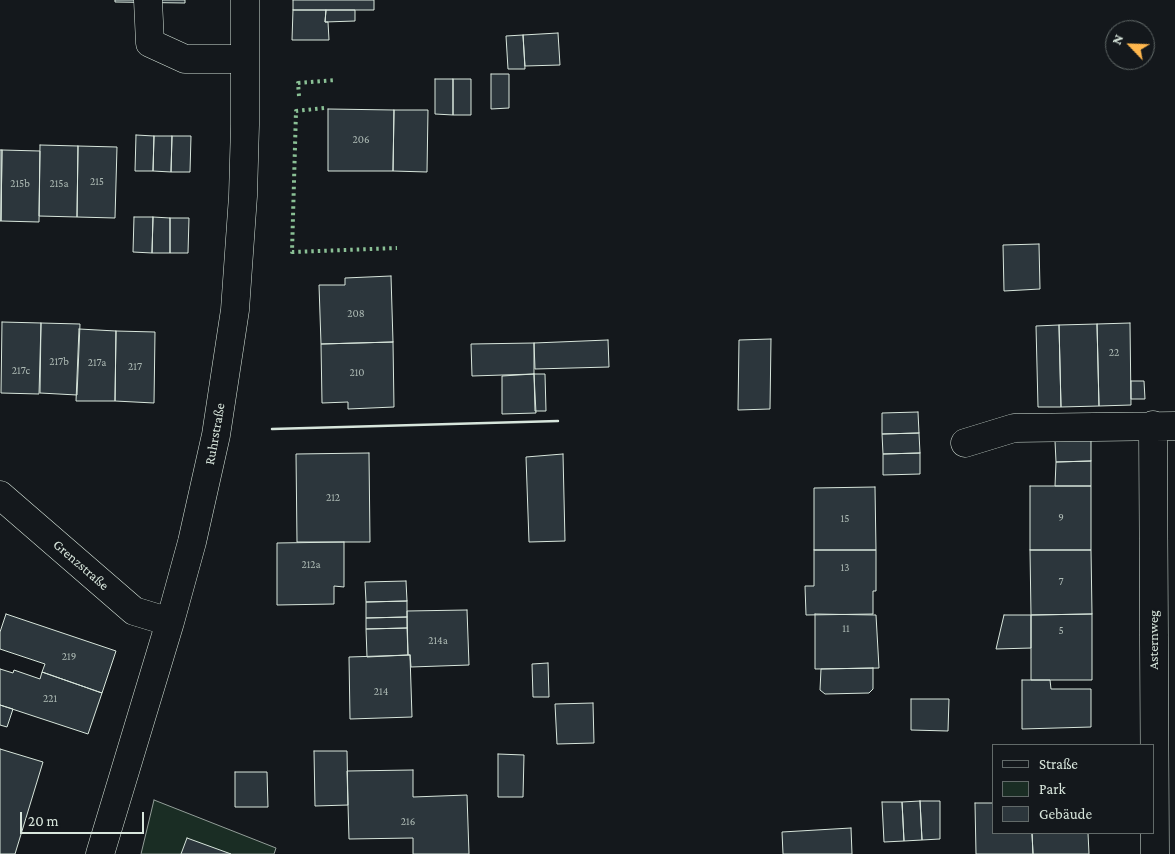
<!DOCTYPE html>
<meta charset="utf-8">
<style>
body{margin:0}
#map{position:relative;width:1175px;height:854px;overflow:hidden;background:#14181c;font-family:"Crimson Pro",serif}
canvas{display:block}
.legend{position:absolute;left:992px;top:744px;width:162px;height:90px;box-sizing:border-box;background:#14181c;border:1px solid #626a69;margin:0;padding:6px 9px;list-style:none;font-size:15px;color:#d8e6dc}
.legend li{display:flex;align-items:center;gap:10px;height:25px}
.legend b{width:25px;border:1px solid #626a69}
.north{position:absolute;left:1105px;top:20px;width:50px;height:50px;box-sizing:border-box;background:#14181c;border:1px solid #626a69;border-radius:50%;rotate:294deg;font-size:14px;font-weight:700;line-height:20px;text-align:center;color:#d8e6dc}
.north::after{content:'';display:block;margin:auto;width:18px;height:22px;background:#ffb74d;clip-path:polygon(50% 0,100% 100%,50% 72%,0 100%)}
.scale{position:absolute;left:20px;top:812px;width:124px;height:22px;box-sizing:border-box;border:2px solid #d8e6dc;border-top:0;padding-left:6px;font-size:15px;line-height:18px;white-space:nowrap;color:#d8e6dc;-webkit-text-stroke:4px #14181c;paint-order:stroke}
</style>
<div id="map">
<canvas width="1175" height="854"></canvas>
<ul class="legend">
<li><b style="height:6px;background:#14181c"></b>Straße</li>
<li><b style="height:14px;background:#1a2d24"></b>Park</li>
<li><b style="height:14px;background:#2c363c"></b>Gebäude</li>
</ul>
<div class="north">N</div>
<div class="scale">20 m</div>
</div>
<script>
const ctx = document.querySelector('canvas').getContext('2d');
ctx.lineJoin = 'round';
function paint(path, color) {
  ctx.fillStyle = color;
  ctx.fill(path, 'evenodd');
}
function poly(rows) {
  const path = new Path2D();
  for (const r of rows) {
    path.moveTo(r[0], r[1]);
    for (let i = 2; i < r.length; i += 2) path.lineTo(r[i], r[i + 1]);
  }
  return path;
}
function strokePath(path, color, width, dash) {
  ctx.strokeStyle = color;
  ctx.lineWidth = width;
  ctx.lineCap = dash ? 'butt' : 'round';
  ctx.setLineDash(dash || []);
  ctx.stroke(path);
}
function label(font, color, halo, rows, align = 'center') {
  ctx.font = font + ' "Crimson Pro",serif';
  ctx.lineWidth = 4;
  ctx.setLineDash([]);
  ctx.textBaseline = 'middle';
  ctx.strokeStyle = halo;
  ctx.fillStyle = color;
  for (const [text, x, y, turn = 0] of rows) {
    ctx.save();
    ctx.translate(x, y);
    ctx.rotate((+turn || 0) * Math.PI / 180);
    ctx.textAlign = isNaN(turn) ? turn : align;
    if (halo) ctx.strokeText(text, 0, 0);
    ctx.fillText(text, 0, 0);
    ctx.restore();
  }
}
const green = poly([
 [154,800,276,848,274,854,141,854,154,800]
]);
paint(green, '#1a2d24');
strokePath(green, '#939e99', 1);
const building = poly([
 [115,0,185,0,185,3,115,2,115,0],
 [293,0,374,0,374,10,293,10,293,0],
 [293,10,326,10,325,22,328,22,329,40,292,40,293,10],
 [326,10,355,10,355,21,325,22,326,10],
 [558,33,560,65,525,66,523,35,558,33],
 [523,35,525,69,508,69,506,36,523,35],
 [491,74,509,74,509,108,491,109,491,74],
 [435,79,453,79,453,115,435,114,435,79],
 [453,79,471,79,471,115,453,115,453,79],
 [328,109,394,110,393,171,328,171,328,109],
 [394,110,428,110,427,172,393,171,394,110],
 [136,135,154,136,153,171,135,171,136,135],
 [154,136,172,136,171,172,153,171,154,136],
 [172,136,191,136,190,172,171,172,172,136],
 [40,145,78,146,77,217,39,216,40,145],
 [78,146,117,147,115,218,77,217,78,146],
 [0,150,2,150,1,221,0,221,0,150],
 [2,150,40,151,39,222,1,221,2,150],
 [134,217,153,217,152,253,133,252,134,217],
 [153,217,170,218,170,253,152,253,153,217],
 [170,218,189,218,188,253,170,253,170,218],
 [1039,244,1040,289,1004,291,1003,245,1039,244],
 [391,276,393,342,321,344,319,285,345,285,345,278,391,276],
 [2,322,41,323,39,394,1,393,2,322],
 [41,323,80,324,77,395,40,393,41,323],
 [1130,323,1131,405,1099,406,1097,324,1130,323],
 [1097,324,1099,406,1061,407,1059,325,1097,324],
 [1059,325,1061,407,1038,407,1036,326,1059,325],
 [79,329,116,331,115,401,76,401,79,329],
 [116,331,155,332,154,403,115,401,116,331],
 [771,339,770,409,738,410,739,340,771,339],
 [608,340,609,367,535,369,534,343,608,340],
 [393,342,394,407,348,409,348,402,322,403,321,344,393,342],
 [534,343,534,374,472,376,471,344,534,343],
 [534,374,545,374,546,411,535,411,534,374],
 [534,374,536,413,502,414,502,376,534,374],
 [1131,381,1144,381,1145,399,1131,399,1131,381],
 [918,412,919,433,882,434,882,413,918,412],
 [919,433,920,453,883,454,882,434,919,433],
 [1091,440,1091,461,1056,462,1055,441,1091,440],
 [369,453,370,542,297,542,296,454,369,453],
 [920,453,920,474,883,475,883,454,920,453],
 [563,454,565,541,529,542,526,457,563,454],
 [1091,461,1091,486,1055,486,1056,462,1091,461],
 [1030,486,1091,486,1091,550,1030,550,1030,486],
 [875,487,876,550,814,550,814,488,875,487],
 [344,542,344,587,334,586,334,604,277,605,277,543,344,542],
 [814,550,876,550,876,591,873,591,873,614,806,615,805,586,814,586,814,550],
 [1030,550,1091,550,1092,614,1031,615,1030,550],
 [406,581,407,601,366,602,365,582,406,581],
 [407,601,407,617,366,618,366,602,407,601],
 [467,610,469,665,411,667,410,655,408,655,407,611,467,610],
 [6,614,116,651,102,693,42,672,45,664,0,649,0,632,6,614],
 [815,614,876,615,879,668,815,669,815,614],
 [1092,614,1092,680,1031,680,1031,615,1092,614],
 [1004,615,1031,615,1031,648,996,649,1004,615],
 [407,617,407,628,366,629,366,618,407,617],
 [407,628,408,655,367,657,366,629,407,628],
 [410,655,412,717,350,719,349,657,410,655],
 [548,663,549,697,533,697,532,664,548,663],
 [873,668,873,689,869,693,825,694,820,690,821,669,873,668],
 [0,669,13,673,14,670,40,679,42,672,102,693,88,734,0,705,0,669],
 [1022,680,1050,680,1051,689,1091,689,1091,727,1022,729,1022,680],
 [911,699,949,699,948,731,911,730,911,699],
 [593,703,594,743,557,744,555,704,593,703],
 [0,705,13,709,7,727,0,725,0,705],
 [0,749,43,762,15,854,0,854,0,749],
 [314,751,347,751,348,805,315,806,314,751],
 [498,754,524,755,523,797,498,797,498,754],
 [413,770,413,797,467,795,469,854,413,854,413,838,349,839,347,771,413,770],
 [235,772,267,772,268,807,235,807,235,772],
 [920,801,940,801,940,839,922,840,920,801],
 [920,801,922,840,904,841,902,802,920,801],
 [882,802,902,802,904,841,884,842,882,802],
 [975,803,994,803,994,833,1032,833,1033,854,976,854,975,803],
 [851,828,852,854,783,854,782,832,851,828],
 [1032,833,1088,833,1089,854,1033,854,1032,833],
 [187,838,231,854,181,854,187,838]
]);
paint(building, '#2c363c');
strokePath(building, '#d8e6dc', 1);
const minor = poly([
 [148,0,150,43,185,59,245,59],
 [1153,425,1155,854],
 [965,443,1014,428,1175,426],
 [0,495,134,611,170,622],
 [100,854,170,622,192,542,216,435,235,310,243,196,245,125,245,0]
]);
strokePath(minor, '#d8e6dc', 29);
strokePath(minor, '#14181c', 28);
strokePath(poly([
 [299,96,298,83,335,80],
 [324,108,296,111,292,252,397,248]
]), '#8ac095', 4, [2.5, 4]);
strokePath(poly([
 [272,429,558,421]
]), '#d8e6dc', 2.5);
label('11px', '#adbab4', null, [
 ["206",361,140],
 ["215",97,182],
 ["215b",20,184],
 ["215a",59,184],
 ["208",356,314],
 ["22",1114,353],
 ["217b",59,362],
 ["217a",97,363],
 ["217",135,367],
 ["217c",21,371],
 ["210",357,373],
 ["212",333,498],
 ["9",1061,518],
 ["15",845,519],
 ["212a",311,565],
 ["13",845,568],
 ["7",1061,582],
 ["11",846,629],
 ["5",1061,631],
 ["214a",438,641],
 ["219",69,657],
 ["214",381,692],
 ["221",50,699],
 ["216",408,822]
]);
label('14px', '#d8e6dc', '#14181c', [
 ["Ruhrstraße",215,434,-80],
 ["Grenzstraße",81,565,41],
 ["Asternweg",1154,640,-90]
]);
</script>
